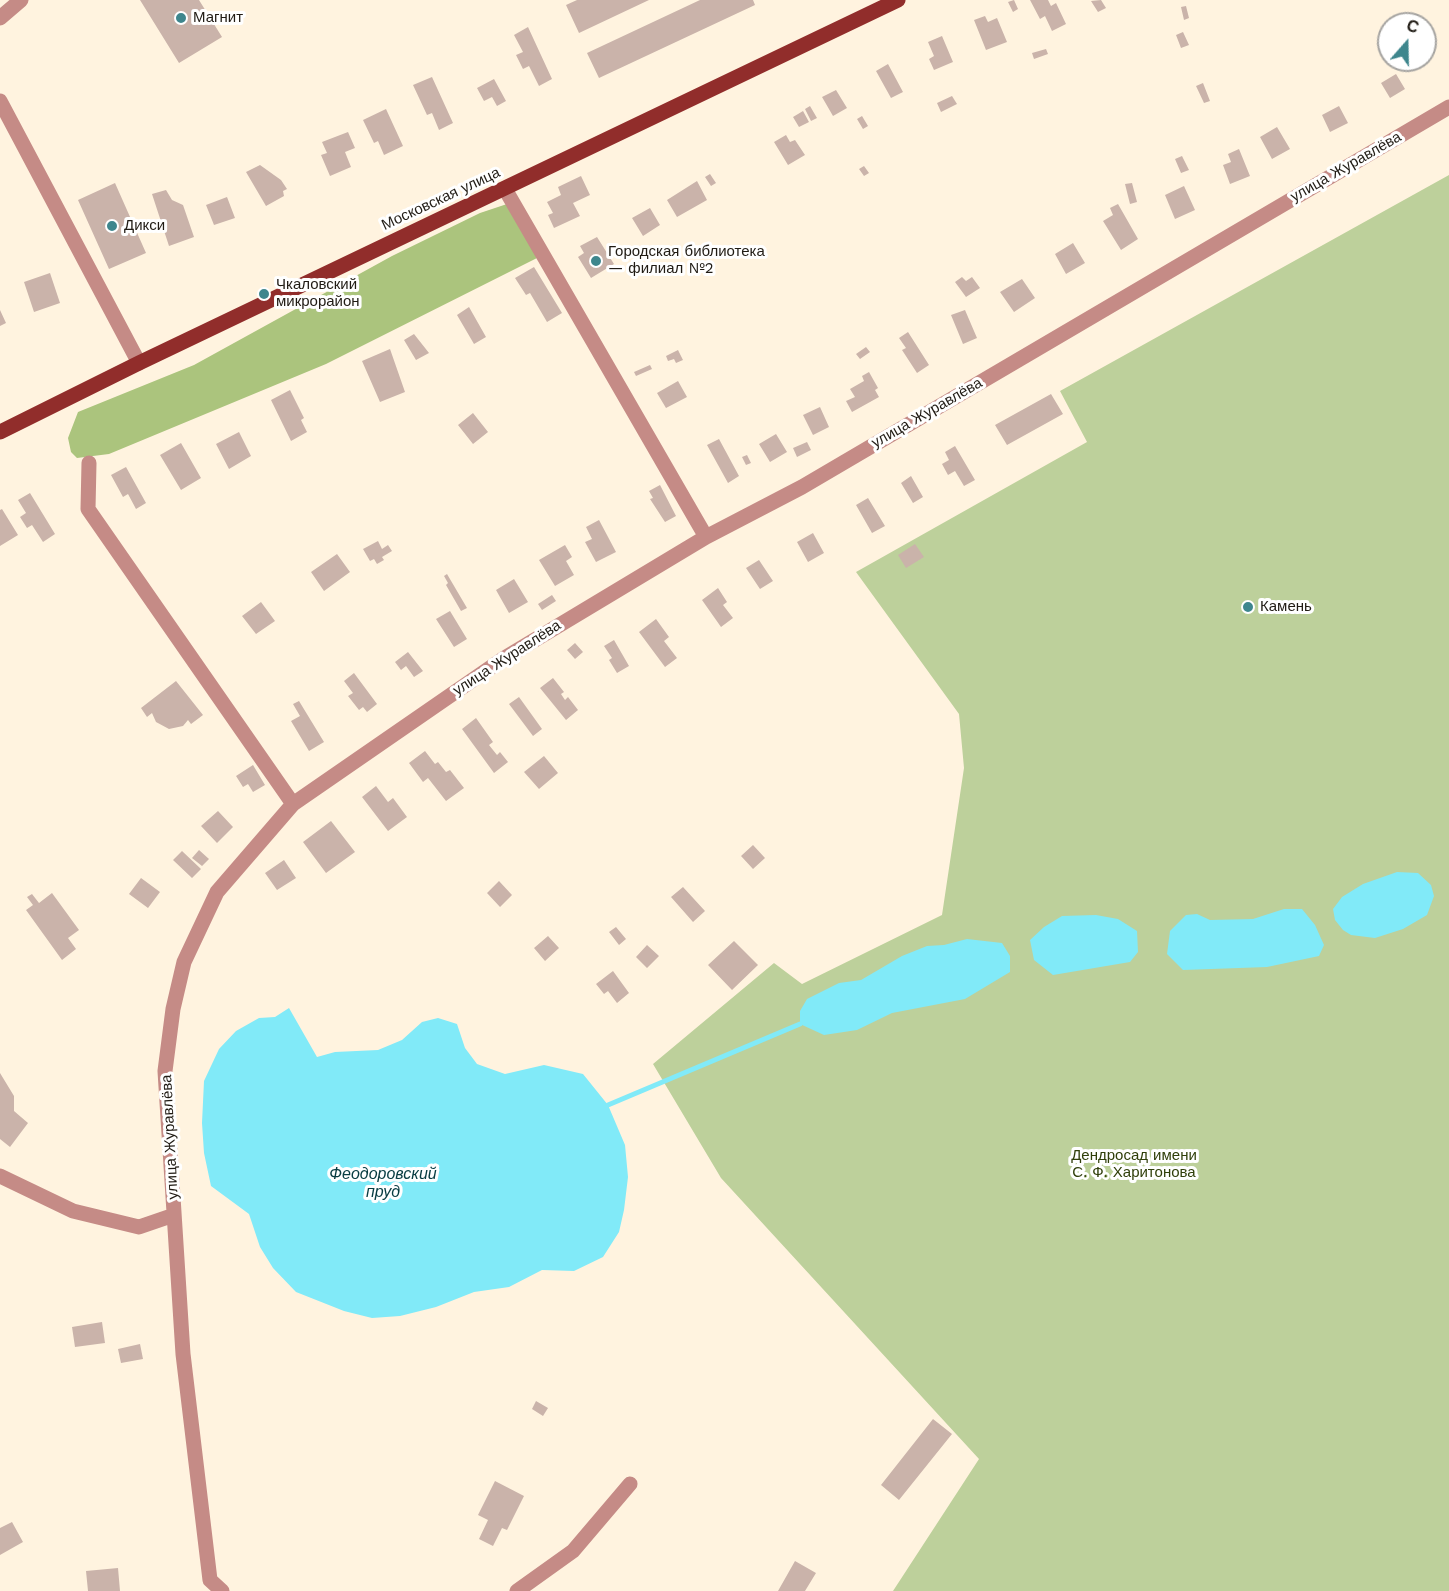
<!DOCTYPE html>
<meta charset="utf-8">
<style>
body{margin:0}
#map{position:relative;width:1449px;height:1591px;overflow:hidden;background:#fff3df;font-family:"Work Sans",sans-serif}
canvas{display:block}
.north{position:absolute;left:1377px;top:12px;width:60px;height:60px;box-sizing:border-box;background:#fff;border:2px solid #a6a4a1;border-radius:50%;rotate:20deg;font-size:16px;font-weight:700;line-height:24px;text-align:center;color:#201b14}
.north::after{content:'';display:block;margin:auto;width:21px;height:27px;background:#3e868d;clip-path:polygon(50% 0,100% 100%,50% 72%,0 100%)}
</style>
<div id="map">
<canvas width="1449" height="1591"></canvas>
<div class="north">С</div>
</div>
<script>
const ctx = document.querySelector('canvas').getContext('2d');
ctx.lineJoin = 'round';
function paint(path, color) {
  ctx.fillStyle = color;
  ctx.fill(path, 'evenodd');
}
function poly(rows) {
  const path = new Path2D();
  for (const r of rows) {
    path.moveTo(r[0], r[1]);
    for (let i = 2; i < r.length; i += 2) path.lineTo(r[i], r[i + 1]);
  }
  return path;
}
function strokePath(path, color, width, dash) {
  ctx.strokeStyle = color;
  ctx.lineWidth = width;
  ctx.lineCap = dash ? 'butt' : 'round';
  ctx.setLineDash(dash || []);
  ctx.stroke(path);
}
function label(font, color, halo, rows, align = 'center') {
  ctx.font = font + ' "Work Sans",sans-serif';
  ctx.lineWidth = 6;
  ctx.setLineDash([]);
  ctx.textBaseline = 'middle';
  ctx.strokeStyle = halo;
  ctx.fillStyle = color;
  for (const [text, x, y, turn = 0] of rows) {
    ctx.save();
    ctx.translate(x, y);
    ctx.rotate((+turn || 0) * Math.PI / 180);
    ctx.textAlign = isNaN(turn) ? turn : align;
    if (halo) ctx.strokeText(text, 0, 0);
    ctx.fillText(text, 0, 0);
    ctx.restore();
  }
}
paint(poly([
 [1449,175,1449,1591,893,1591,979,1459,721,1178,653,1064,774,963,802,984,942,915,964,768,959,714,856,572,1087,442,1060,391]
]), '#bdd09b');
paint(poly([
 [507,204,541,256,326,364,109,454,77,458,71,452,68,438,78,412,194,365,392,256,480,213]
]), '#abc47d');
paint(poly([
 [1397,872,1418,873,1431,885,1434,896,1427,915,1403,929,1375,938,1351,935,1343,930,1335,920,1333,909,1342,897,1363,884],
 [1284,909,1302,909,1315,925,1324,945,1319,956,1267,967,1183,970,1167,954,1170,931,1186,915,1197,914,1210,920,1253,919],
 [1096,915,1118,919,1137,931,1138,952,1130,962,1053,975,1034,960,1030,940,1044,927,1062,916],
 [967,939,1002,943,1010,956,1010,972,965,999,892,1013,857,1030,824,1035,800,1024,800,1011,807,999,839,983,861,980,902,956,927,946,944,945],
 [289,1008,317,1057,335,1052,378,1050,402,1040,422,1022,438,1018,457,1024,465,1048,477,1064,505,1074,544,1065,583,1074,608,1105,625,1145,628,1177,624,1210,619,1232,603,1257,574,1271,542,1270,509,1287,474,1292,436,1307,400,1316,372,1318,344,1311,296,1292,273,1268,260,1247,249,1214,211,1186,204,1153,202,1123,204,1081,219,1049,236,1031,259,1018,275,1017]
]), '#81eaf8');
strokePath(poly([
 [608,1105,800,1024]
]), '#81eaf8', 5);
paint(poly([
 [140,0,199,0,222,37,179,63],
 [577,0,649,0,579,33,566,5],
 [700,0,753,0,755,5,599,78,587,53],
 [1014,0,1018,9,1013,12,1008,2],
 [1030,0,1048,0,1051,6,1056,3,1066,24,1052,31,1045,16,1040,19],
 [1101,0,1106,8,1098,12,1091,1],
 [1186,6,1189,18,1184,20,1181,7],
 [985,16,988,22,997,18,1007,42,986,50,974,20],
 [528,27,552,79,539,86,529,66,523,69,516,55,523,52,514,35],
 [1183,32,1189,45,1181,48,1176,35],
 [942,36,953,62,934,70,929,59,934,56,928,42],
 [1046,49,1048,54,1034,59,1032,53],
 [888,64,903,92,891,98,876,71],
 [1396,74,1405,89,1390,98,1381,83],
 [432,77,453,123,439,130,432,113,427,115,413,85],
 [494,79,506,101,497,106,492,97,484,101,477,88],
 [1203,83,1210,101,1204,103,1196,86],
 [836,90,847,108,833,116,822,97],
 [952,96,957,104,941,112,937,103],
 [810,106,817,118,811,121,805,109],
 [1339,106,1348,123,1330,132,1322,115],
 [386,109,403,146,384,155,378,141,374,143,363,120],
 [803,111,809,122,799,127,793,117],
 [862,116,868,126,863,129,857,119],
 [1277,127,1290,149,1272,159,1260,137],
 [348,132,355,148,345,152,351,167,330,176,321,155,327,153,322,142],
 [786,135,790,142,795,140,805,155,788,165,774,142],
 [1239,149,1250,176,1230,184,1223,165,1231,162,1228,154],
 [1182,156,1189,170,1181,173,1175,159],
 [260,165,281,180,287,189,283,191,284,196,266,206,246,172],
 [864,166,869,173,864,176,859,169],
 [710,174,716,183,711,186,705,177],
 [581,176,590,195,573,203,580,216,554,228,548,215,553,213,547,202,561,195,558,187],
 [697,181,707,200,677,217,667,200],
 [115,183,146,253,109,269,78,200],
 [1132,183,1137,202,1130,204,1125,184],
 [1184,186,1195,210,1175,219,1165,195],
 [166,190,172,200,183,205,194,237,169,246,152,194],
 [227,197,235,218,214,225,206,205],
 [1118,204,1138,239,1121,250,1103,221,1113,215,1110,208],
 [650,208,660,225,643,236,632,218],
 [597,237,614,264,591,278,578,257,584,253,580,246],
 [1073,243,1085,263,1066,274,1055,254],
 [534,267,562,313,547,322,530,293,526,295,515,278],
 [50,273,60,303,34,312,24,282],
 [962,277,966,281,972,277,980,288,966,297,955,282],
 [1022,279,1035,298,1014,312,1000,292],
 [469,307,486,337,474,344,457,315],
 [0,310,6,323,0,326],
 [965,310,977,338,963,344,951,315],
 [908,332,929,365,917,373,902,350,906,348,899,338],
 [414,334,429,353,416,360,404,340],
 [866,347,870,352,860,359,856,354],
 [390,349,405,392,380,402,362,361],
 [678,350,683,360,676,363,674,359,668,361,666,356],
 [650,365,652,369,636,376,634,372],
 [869,372,878,388,875,390,879,397,852,412,846,401,855,397,850,389,864,381,862,376],
 [678,381,687,397,666,408,657,393],
 [290,390,304,418,301,420,307,432,291,441,271,400],
 [1051,394,1063,414,1007,445,995,425],
 [820,407,829,427,813,435,803,415],
 [473,413,488,432,473,444,458,425],
 [239,432,251,456,229,469,216,444],
 [776,434,787,452,770,462,759,444],
 [719,439,739,476,728,483,707,445],
 [807,442,811,450,797,457,793,448],
 [181,443,201,478,181,490,160,455],
 [955,446,975,480,964,486,955,471,948,475,942,464,949,460,945,452],
 [747,455,751,463,746,465,742,457],
 [126,467,146,503,136,509,128,494,123,497,111,475],
 [911,476,923,497,913,503,901,483],
 [660,485,676,516,665,522,650,499,653,498,649,491],
 [30,493,55,534,43,542,32,525,27,528,20,517,26,513,18,500],
 [868,498,885,526,872,533,856,505],
 [2,509,18,535,0,546,0,510],
 [599,520,616,552,596,562,585,542,592,539,586,527],
 [813,533,824,553,808,562,797,542],
 [378,541,382,549,388,545,392,551,382,557,384,560,377,564,374,559,370,561,363,549],
 [915,544,924,557,906,568,898,555],
 [565,545,572,557,566,561,574,575,555,586,539,560],
 [337,554,350,572,324,591,311,572],
 [759,560,773,581,760,589,746,568],
 [447,574,467,608,461,611,446,585,448,583,444,576],
 [514,579,528,602,509,613,496,590],
 [718,588,727,602,723,605,733,618,721,627,702,600],
 [552,595,556,601,542,610,538,604],
 [261,602,275,621,256,634,242,616],
 [450,611,467,639,454,647,436,619],
 [656,619,669,637,664,641,677,658,665,667,639,632],
 [614,640,629,666,617,673,609,660,612,658,604,646],
 [575,643,583,652,575,659,567,650],
 [408,652,423,671,414,677,406,666,401,670,395,662],
 [354,673,377,704,367,712,363,707,359,710,348,696,353,693,344,681],
 [553,678,564,692,561,694,565,700,568,697,578,710,566,720,540,688],
 [176,681,203,715,191,724,188,720,183,726,169,729,156,722,152,713,147,717,141,708],
 [519,697,542,729,533,736,509,704],
 [299,701,324,742,309,751,291,721,300,716,293,704],
 [476,718,493,742,489,745,497,755,500,752,508,762,494,773,462,729],
 [425,751,435,764,438,762,446,772,450,770,464,788,446,801,428,778,423,782,409,763],
 [544,756,558,773,539,789,524,772],
 [253,765,265,785,253,792,248,784,243,787,236,776],
 [376,786,388,802,393,798,407,817,388,831,362,797],
 [218,811,233,827,217,843,201,826],
 [331,821,355,852,326,873,303,842],
 [753,845,765,858,753,869,741,856],
 [199,850,209,859,202,866,192,858],
 [182,851,201,869,192,878,173,860],
 [284,860,296,878,277,890,265,873],
 [141,878,160,892,148,908,129,894],
 [499,881,512,895,500,907,487,893],
 [683,887,705,911,693,922,671,897],
 [52,893,79,930,68,938,76,949,62,960,26,910,33,905,27,897,32,894,39,903],
 [616,927,626,939,619,945,609,932],
 [548,936,559,948,545,961,534,948],
 [734,941,758,965,732,990,708,965],
 [647,945,659,956,647,968,636,957],
 [613,971,629,993,617,1003,608,991,604,994,596,984],
 [0,1073,14,1096,14,1111,28,1123,10,1147,0,1139],
 [102,1322,105,1343,75,1347,72,1327],
 [140,1344,143,1359,121,1363,118,1349],
 [536,1401,548,1408,543,1416,532,1409],
 [933,1419,952,1434,899,1500,881,1485],
 [495,1481,524,1496,507,1530,502,1528,493,1546,479,1539,488,1520,478,1515],
 [12,1522,23,1542,0,1555,0,1528],
 [795,1561,816,1573,805,1591,778,1591],
 [118,1568,120,1591,88,1591,86,1571]
]), '#cab3aa');
strokePath(poly([
 [0,18,21,0],
 [0,101,139,363],
 [505,189,706,537],
 [89,463,88,509,293,804],
 [0,1176,73,1211,139,1227,174,1215],
 [222,1591,210,1580,183,1354,165,1071,173,1009,184,962,217,892,293,804,503,659,706,537,802,487,1449,107],
 [517,1591,573,1551,630,1484]
]), '#c58b86', 15);
strokePath(poly([
 [0,432,139,363,898,0]
]), '#912d2b', 15);
for (const [x, y, r, color] of [
 [181,18,6,"#3e868d"],
 [112,226,6,"#3e868d"],
 [596,261,6,"#3e868d"],
 [264,294,6,"#3e868d"],
 [1248,607,6,"#3e868d"]
]) {
  const dot = new Path2D();
  dot.arc(x, y, r, 0, 2 * Math.PI);
  ctx.fillStyle = color;
  ctx.fill(dot);
  strokePath(dot, '#fff', 2);
}
label('15px', '#201b14', '#fff', [
 ["Магнит",193,18],
 ["Дикси",124,226],
 ["Городская библиотека",608,252],
 ["— филиал №2",608,269],
 ["Чкаловский",276,285],
 ["микрорайон",276,302],
 ["Камень",1260,607]
], 'left');
label('15px', '#201b14', '#fff', [
 ["улица Журавлёва",1346,167,-30],
 ["Московская улица",441,199,-25],
 ["улица Журавлёва",927,413,-30],
 ["улица Журавлёва",507,658,-33],
 ["улица Журавлёва",170,1137,-93]
]);
label('15px', '#303f0a', '#fff', [
 ["Дендросад имени",1134,1156],
 ["С. Ф. Харитонова",1134,1173]
]);
label('italic 16px', '#083c42', '#fff', [
 ["Феодоровский",383,1174],
 ["пруд",383,1192]
]);
</script>
